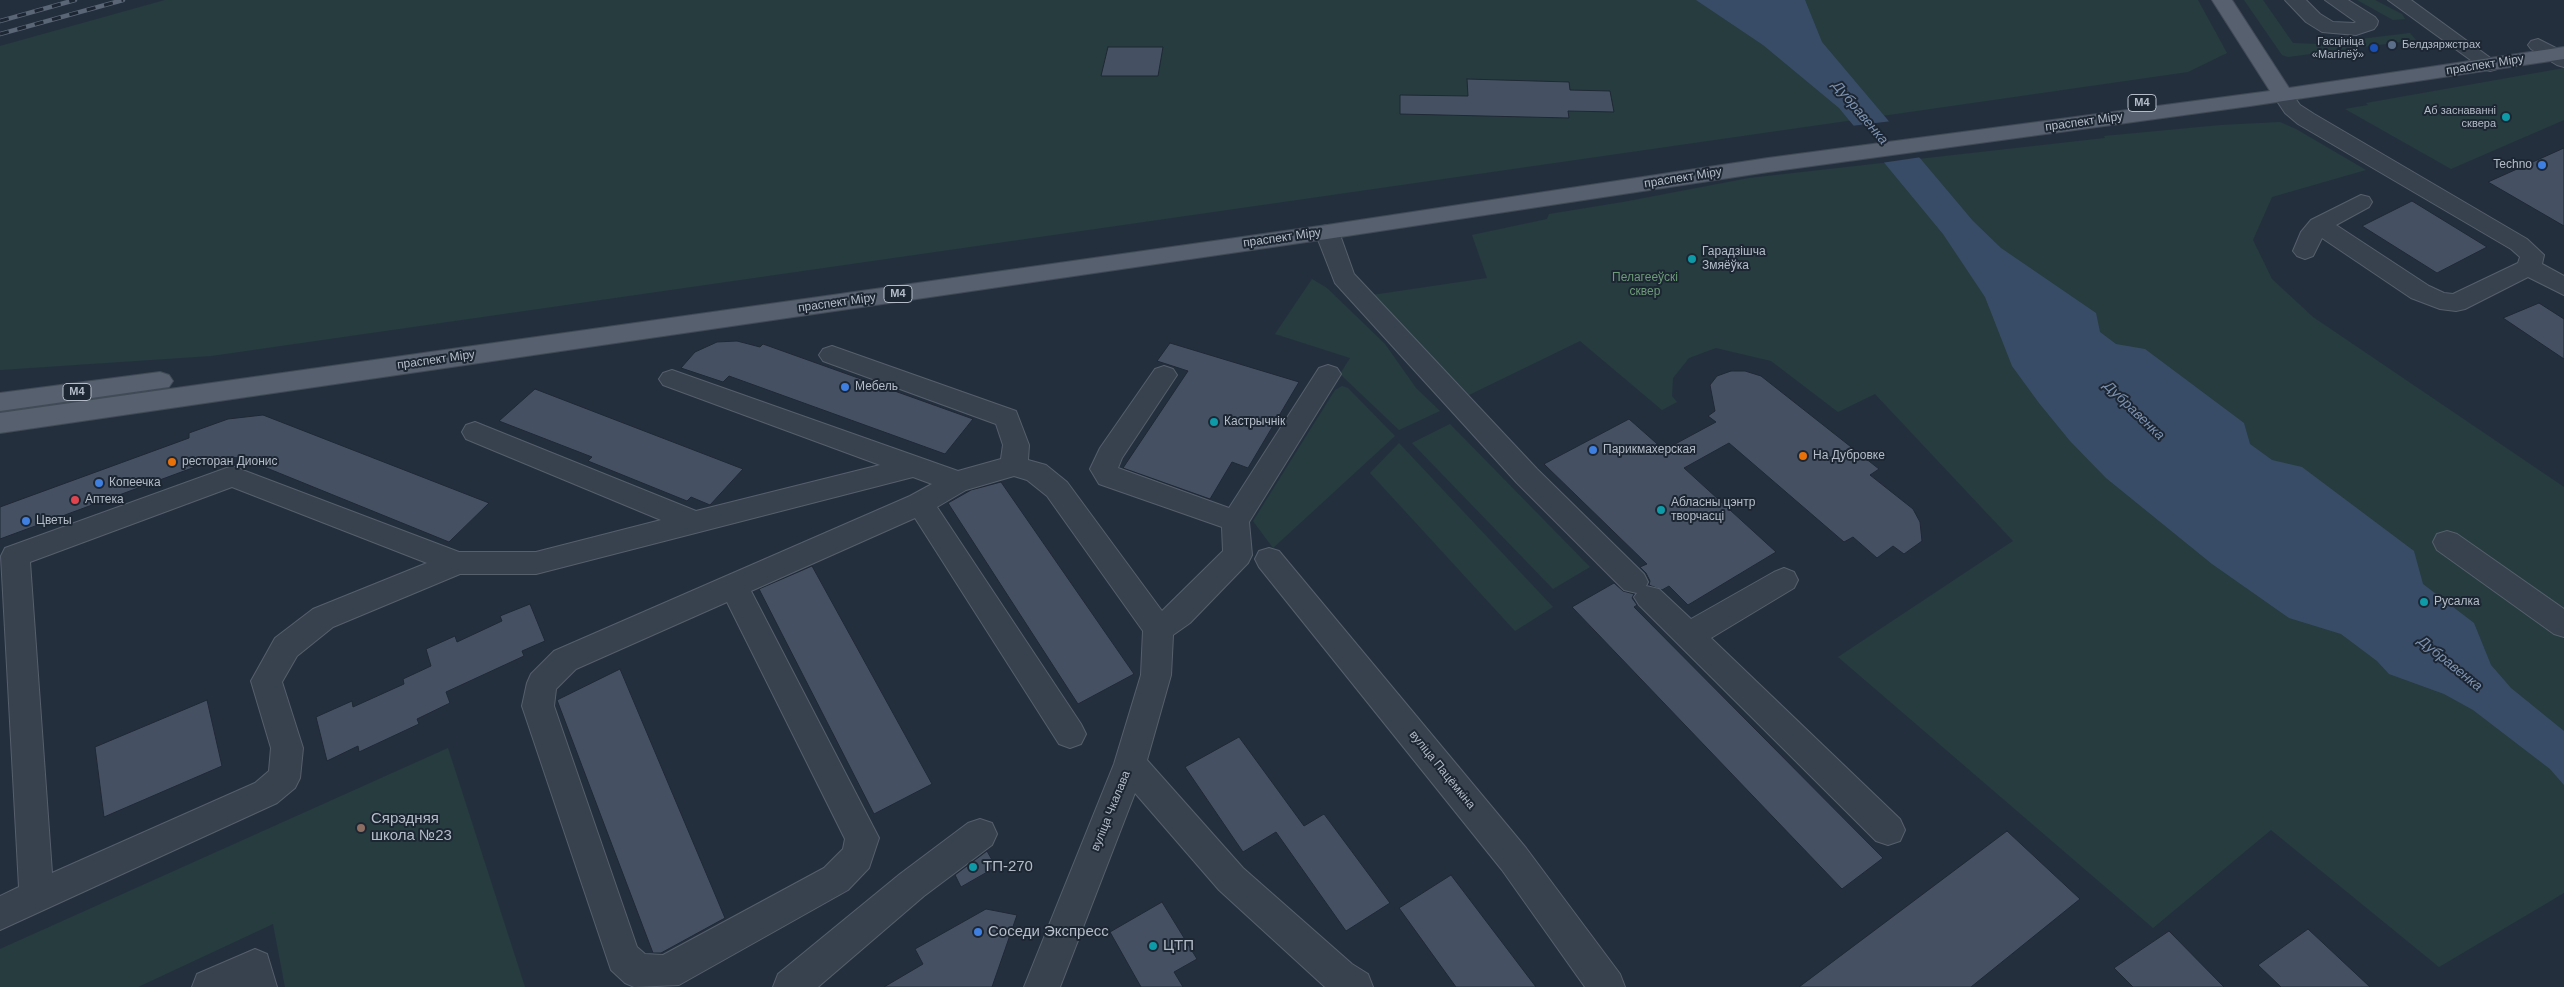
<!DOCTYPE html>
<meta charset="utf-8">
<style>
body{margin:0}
canvas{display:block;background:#242f3e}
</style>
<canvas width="2564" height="987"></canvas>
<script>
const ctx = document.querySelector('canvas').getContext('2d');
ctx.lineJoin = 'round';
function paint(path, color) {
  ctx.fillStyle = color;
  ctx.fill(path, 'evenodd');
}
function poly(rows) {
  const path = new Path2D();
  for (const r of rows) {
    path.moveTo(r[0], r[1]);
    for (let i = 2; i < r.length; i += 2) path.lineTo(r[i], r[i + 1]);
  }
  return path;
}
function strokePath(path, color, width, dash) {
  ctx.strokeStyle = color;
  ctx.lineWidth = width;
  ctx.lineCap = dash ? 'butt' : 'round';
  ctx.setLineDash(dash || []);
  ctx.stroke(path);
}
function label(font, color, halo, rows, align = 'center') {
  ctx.font = font + ' Helvetica,sans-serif';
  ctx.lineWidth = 4;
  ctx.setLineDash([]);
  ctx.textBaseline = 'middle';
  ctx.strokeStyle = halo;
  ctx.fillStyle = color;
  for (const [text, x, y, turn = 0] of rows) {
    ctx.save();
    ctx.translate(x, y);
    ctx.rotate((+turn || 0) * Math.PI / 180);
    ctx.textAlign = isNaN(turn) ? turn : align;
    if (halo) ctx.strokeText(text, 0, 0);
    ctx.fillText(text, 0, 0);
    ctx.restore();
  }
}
paint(poly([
 [165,0,2198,0,2227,53,2188,72,211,356,0,370,0,46],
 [2244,0,2263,0,2293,43,2318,44,2410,33,2416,40,2288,57,2282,55],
 [2357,0,2375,0,2402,14,2405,19,2393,20],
 [2564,68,2564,120,2451,169,2345,109,2368,105,2366,103],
 [2280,122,2296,129,2366,170,2272,197,2253,240,2272,279,2313,317,2564,487,2564,619,2551,629,2564,639,2564,893,2439,967,2271,830,2153,928,1838,657,2013,541,1875,394,1838,412,1771,361,1716,348,1689,358,1673,378,1672,396,1677,402,1662,410,1580,341,1469,395,1372,295,1487,278,1472,235,1547,219,1549,214,1623,202,1749,178,2105,138,2104,136,2221,125],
 [1312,279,1327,288,1385,344,1416,388,1440,411,1399,430,1340,374,1350,358,1275,334],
 [1342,386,1348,388,1395,436,1273,548,1253,521,1335,390],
 [1450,424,1590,567,1553,589,1412,443],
 [1399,443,1553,607,1515,631,1370,473],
 [448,748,525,987,285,987,273,924,138,987,0,987,0,949]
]), '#263c3f');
paint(poly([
 [1696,0,1805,0,1822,42,1973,221,2001,248,2096,313,2100,332,2116,344,2145,349,2244,423,2250,444,2272,460,2302,467,2414,551,2423,584,2474,623,2491,665,2511,688,2564,731,2564,785,2550,769,2473,710,2444,694,2389,674,2377,661,2341,634,2289,618,2212,564,2106,478,2070,441,2039,403,2012,366,1985,297,1943,234,1839,108,1763,45]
]), '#394c67');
paint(poly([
 [1892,121,1922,157,1881,163,1851,126]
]), '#242f3e');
const building = poly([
 [1108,47,1163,47,1158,76,1101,76,1108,47],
 [1467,79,1569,82,1570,90,1610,91,1614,112,1568,111,1569,118,1400,114,1400,95,1468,96,1467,79],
 [2564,148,2564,226,2488,182,2564,148],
 [2412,201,2487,247,2437,273,2362,226,2412,201],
 [2539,303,2564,319,2564,359,2503,318,2539,303],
 [737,341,760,347,763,344,973,419,945,454,729,376,723,382,681,368,695,352,717,342,737,341],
 [1170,343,1299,382,1248,468,1232,462,1210,499,1123,468,1188,371,1157,361,1170,343],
 [1731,371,1745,371,1761,376,1879,469,1870,475,1913,509,1920,522,1922,541,1904,554,1893,546,1877,558,1853,537,1844,542,1729,443,1684,468,1776,552,1688,605,1669,586,1662,590,1649,585,1650,581,1646,573,1640,567,1647,564,1544,464,1629,419,1664,450,1716,422,1708,416,1715,411,1710,385,1717,376,1731,371],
 [535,389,743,469,710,505,691,497,687,501,588,461,592,457,499,421,535,389],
 [263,415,489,503,449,542,242,458,222,457,0,539,0,507,189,438,189,433,228,419,263,415],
 [1001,482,1134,674,1078,704,948,503,971,490,1001,482],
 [812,566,932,784,874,814,759,589,812,566],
 [1614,583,1623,591,1634,594,1632,598,1637,605,1634,607,1883,858,1842,889,1572,607,1614,583],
 [530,604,545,641,522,651,524,656,446,692,450,703,417,719,419,724,359,752,358,746,327,761,316,717,352,701,353,707,404,684,403,679,431,666,426,649,455,636,457,642,502,621,500,616,530,604],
 [620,669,725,918,661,953,653,953,557,700,620,669],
 [207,700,222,766,104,817,95,747,207,700],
 [1239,737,1304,826,1324,814,1390,903,1346,931,1276,832,1243,852,1185,767,1239,737],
 [2007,831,2080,899,1971,987,1799,987,2007,831],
 [987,851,996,867,961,887,955,875,987,851],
 [1451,875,1536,987,1456,987,1399,908,1451,875],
 [1162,902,1197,959,1174,972,1183,987,1141,987,1110,932,1162,902],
 [986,909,1017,915,992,987,884,987,923,964,915,949,986,909],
 [2308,929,2370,987,2281,987,2258,965,2308,929],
 [2169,931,2224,987,2133,987,2114,968,2169,931]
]);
paint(building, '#455162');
strokePath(building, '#1f2835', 1);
const minor = poly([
 [2285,0,2306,0,2320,14,2333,22,2354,23,2356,22,2325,0,2348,0,2375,17,2378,21,2377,25,2374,29,2356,35,2322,32,2306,22,2285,0],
 [2388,0,2411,0,2500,65,2497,69,2490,71,2483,69,2388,0],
 [2538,39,2564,52,2564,67,2557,65,2531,49,2528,45,2531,41,2538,39],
 [2283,89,2290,91,2300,105,2314,114,2527,239,2544,255,2542,264,2564,276,2564,295,2528,277,2465,309,2456,311,2440,309,2411,298,2322,238,2313,256,2305,259,2297,256,2293,251,2301,232,2311,220,2361,195,2369,197,2372,202,2369,207,2336,225,2429,286,2444,293,2453,294,2518,263,2520,257,2511,249,2298,124,2285,113,2273,95,2276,91,2283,89],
 [1327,225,1335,227,1339,232,1354,274,1537,469,1644,574,1648,582,1646,586,1659,589,1691,619,1774,572,1784,568,1794,572,1798,580,1794,588,1711,638,1900,819,1905,830,1900,841,1888,845,1876,841,1639,605,1634,597,1637,593,1624,590,1517,483,1335,283,1315,232,1319,227,1327,225],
 [832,346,1016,411,1029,445,1028,460,1046,465,1067,482,1162,611,1223,551,1222,527,1099,484,1090,469,1100,448,1155,369,1164,366,1173,369,1177,375,1122,458,1118,468,1229,508,1319,368,1328,365,1337,368,1341,374,1249,522,1252,555,1248,563,1190,623,1173,635,1171,675,1147,760,1243,868,1352,964,1368,974,1373,987,1325,987,1219,890,1135,793,1060,987,1024,987,1114,764,1141,675,1143,631,1047,496,1027,480,1014,476,966,490,937,507,1081,724,1086,734,1081,744,1070,748,1059,744,915,518,751,591,879,838,869,868,848,890,679,985,634,987,625,983,611,970,522,706,527,683,531,674,554,651,910,496,932,484,913,477,536,574,460,574,333,627,297,656,282,682,303,748,300,778,295,788,277,803,0,930,0,896,19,887,1,556,5,548,232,466,459,552,536,552,661,520,466,439,462,432,466,425,475,422,696,511,880,465,663,385,659,379,663,373,672,370,958,471,1001,459,1003,445,996,424,823,361,819,355,823,349,832,346],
 [232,487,427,563,313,609,275,638,251,681,271,748,269,771,255,783,52,873,30,562,232,487],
 [727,602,845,839,843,849,824,868,663,955,645,954,637,947,554,706,556,689,576,669,727,602],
 [2447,531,2457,534,2564,609,2564,637,2554,634,2437,550,2433,542,2437,534,2447,531],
 [1269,548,1279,551,1526,848,1620,974,1625,987,1585,987,1502,870,1259,567,1255,559,1259,551,1269,548],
 [980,819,992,823,997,834,992,845,924,896,818,987,773,987,778,974,900,874,968,823,980,819],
 [255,949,267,954,277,987,192,987,197,974,255,949]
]);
const major = poly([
 [2212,0,2232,0,2289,88,2564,47,2564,59,2250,106,1768,172,1327,239,0,433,0,413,1327,225,1768,158,2270,91,2212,0],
 [160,372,169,375,173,381,169,387,0,411,0,393,160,372]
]);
strokePath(minor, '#565f6c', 2);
strokePath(major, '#414a57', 2);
paint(minor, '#38414e');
paint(major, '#56606e');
const rail = poly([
 [0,21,75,0],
 [0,34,123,0]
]);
strokePath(rail, '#5a6575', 4.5);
strokePath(rail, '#1d2633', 3, [9]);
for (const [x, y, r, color] of [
 [2392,45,5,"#5c6f8a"],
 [2374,48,5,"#1a4fb4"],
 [2506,117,5,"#0f9aa8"],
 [2542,165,5,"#3f7fe0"],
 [1692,259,5,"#0f9aa8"],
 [845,387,5,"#3f7fe0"],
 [1214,422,5,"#0f9aa8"],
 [1593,450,5,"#3f7fe0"],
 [1803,456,5,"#e8710a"],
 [172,462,5,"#e8710a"],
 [99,483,5,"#3f7fe0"],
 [75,500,5,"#e0444e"],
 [1661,510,5,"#0f9aa8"],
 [26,521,5,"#3f7fe0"],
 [2424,602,5,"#0f9aa8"],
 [361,828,5,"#8d6e63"],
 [973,867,5,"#0f9aa8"],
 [978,932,5,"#3f7fe0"],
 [1153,946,5,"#0f9aa8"]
]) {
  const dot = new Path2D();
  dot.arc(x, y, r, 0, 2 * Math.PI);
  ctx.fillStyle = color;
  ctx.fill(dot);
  strokePath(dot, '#1d2633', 2);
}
label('11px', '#b4bcc9', '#1d2633', [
 ["Гасцініца",2364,42],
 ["«Магілёў»",2364,55],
 ["Белдзяржстрах",2402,45,"left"],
 ["Аб заснаванні",2496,111],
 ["сквера",2496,124]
], 'right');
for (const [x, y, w] of [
 [2142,103,28],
 [898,294,28],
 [77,392,28]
]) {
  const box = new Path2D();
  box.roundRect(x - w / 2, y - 8.5, w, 17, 4);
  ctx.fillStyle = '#1d2633';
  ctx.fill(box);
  strokePath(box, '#b4bcc9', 1);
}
label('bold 11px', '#b4bcc9', null, [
 ["М4",2142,103],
 ["М4",898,294],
 ["М4",77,392]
]);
label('12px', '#b4bcc9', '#1d2633', [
 ["праспект Міру",2485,65,-9],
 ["праспект Міру",2084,122,-8],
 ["праспект Міру",1683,178,-9],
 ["праспект Міру",1282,238,-8],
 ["праспект Міру",837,303,-8],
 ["праспект Міру",436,360,-8],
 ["вуліца Пацёмкіна",1442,770,51],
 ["вуліца Чкалава",1111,811,-68]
]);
label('12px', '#b4bcc9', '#1d2633', [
 ["Techno",2532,165,"right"],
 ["Гарадзішча",1702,252],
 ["Змяёўка",1702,266],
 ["Мебель",855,387],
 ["Кастрычнік",1224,422],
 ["Парикмахерская",1603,450],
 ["На Дубровке",1813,456],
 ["ресторан Дионис",182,462],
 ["Копеечка",109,483],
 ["Аптека",85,500],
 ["Абласны цэнтр",1671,503],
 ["творчасці",1671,517],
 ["Цветы",36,521],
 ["Русалка",2434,602]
], 'left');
label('12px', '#6b9a76', '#1d2633', [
 ["Пелагееўскі",1645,278],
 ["сквер",1645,292]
]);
label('italic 14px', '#7c92b1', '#1d2633', [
 ["Дубравенка",1860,113,50],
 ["Дубравенка",2134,411,44],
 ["Дубравенка",2450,664,39]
]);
label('15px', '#b4bcc9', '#1d2633', [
 ["Сярэдняя",371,819],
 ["школа №23",371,836],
 ["ТП-270",983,867],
 ["Соседи Экспресс",988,932],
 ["ЦТП",1163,946]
], 'left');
</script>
